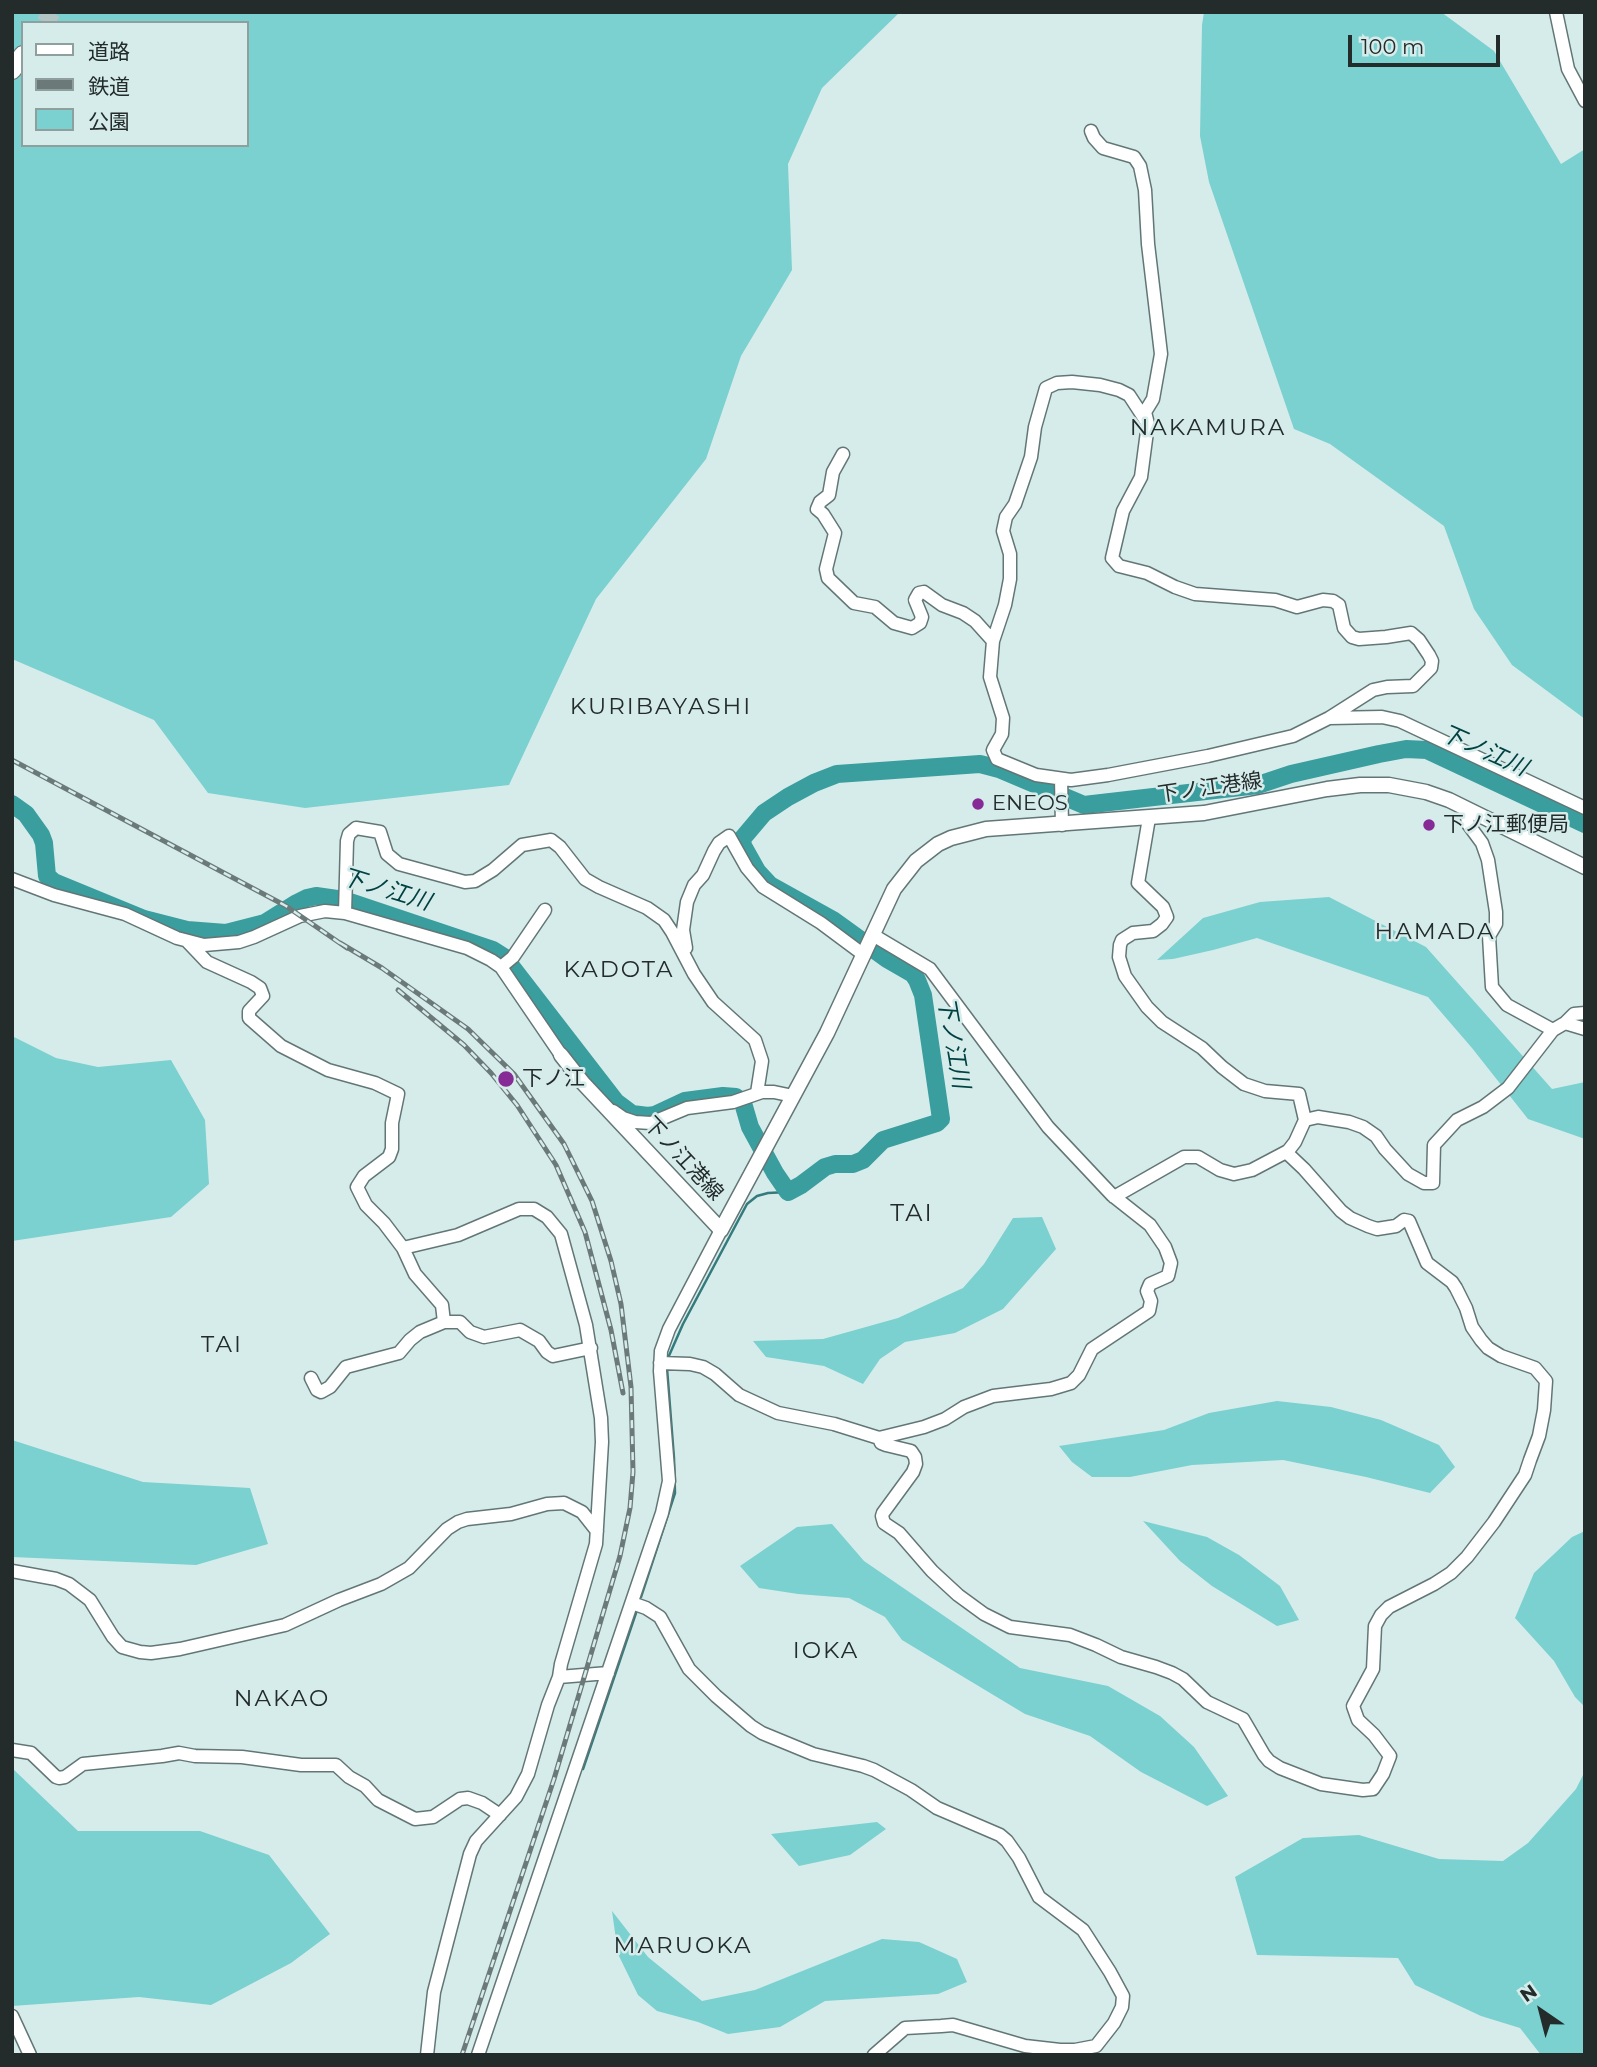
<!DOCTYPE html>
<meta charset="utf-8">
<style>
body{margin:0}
#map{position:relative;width:1597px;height:2067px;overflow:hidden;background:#d6eceb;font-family:Montserrat,"Noto Sans JP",sans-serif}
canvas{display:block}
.frame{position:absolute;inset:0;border:14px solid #232b2b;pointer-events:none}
.legend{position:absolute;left:21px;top:21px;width:228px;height:126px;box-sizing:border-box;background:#d6eceb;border:2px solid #8e9f9e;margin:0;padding:9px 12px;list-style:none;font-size:21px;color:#232b2b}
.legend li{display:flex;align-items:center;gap:14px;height:35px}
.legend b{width:35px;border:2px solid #8e9f9e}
.north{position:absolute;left:1506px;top:1976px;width:70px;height:70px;-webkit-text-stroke:5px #d6eceb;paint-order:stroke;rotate:325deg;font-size:19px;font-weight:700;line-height:28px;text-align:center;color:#232b2b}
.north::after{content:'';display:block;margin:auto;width:24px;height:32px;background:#232b2b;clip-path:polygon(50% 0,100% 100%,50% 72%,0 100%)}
.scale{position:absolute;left:1348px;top:35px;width:152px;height:32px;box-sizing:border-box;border:4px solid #232b2b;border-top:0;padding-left:9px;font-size:21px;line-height:24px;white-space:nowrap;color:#232b2b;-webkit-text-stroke:5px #d6eceb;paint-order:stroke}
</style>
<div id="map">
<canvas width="1597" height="2067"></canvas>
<div class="frame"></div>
<ul class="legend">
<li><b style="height:9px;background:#fff"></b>道路</li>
<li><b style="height:9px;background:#6b7979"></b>鉄道</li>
<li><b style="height:19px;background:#7bd0d0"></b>公園</li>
</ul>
<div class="north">N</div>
<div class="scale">100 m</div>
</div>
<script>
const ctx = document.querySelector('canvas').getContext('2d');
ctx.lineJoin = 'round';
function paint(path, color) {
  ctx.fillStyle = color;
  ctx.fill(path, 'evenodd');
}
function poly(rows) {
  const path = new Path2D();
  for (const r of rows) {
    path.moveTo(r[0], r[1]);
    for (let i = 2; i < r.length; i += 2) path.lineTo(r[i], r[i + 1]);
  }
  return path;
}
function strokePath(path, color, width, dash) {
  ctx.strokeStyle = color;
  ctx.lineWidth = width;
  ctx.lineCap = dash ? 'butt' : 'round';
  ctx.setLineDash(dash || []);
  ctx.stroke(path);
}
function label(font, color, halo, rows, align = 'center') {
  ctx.font = font + ' Montserrat,"Noto Sans JP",sans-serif';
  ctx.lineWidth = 5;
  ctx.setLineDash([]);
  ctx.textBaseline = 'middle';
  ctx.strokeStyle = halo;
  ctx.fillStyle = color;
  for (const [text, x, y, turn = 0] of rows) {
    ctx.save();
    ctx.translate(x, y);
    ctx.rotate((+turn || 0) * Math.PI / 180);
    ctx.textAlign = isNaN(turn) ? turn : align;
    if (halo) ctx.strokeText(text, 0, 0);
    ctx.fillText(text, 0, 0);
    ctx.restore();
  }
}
paint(poly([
 [12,12,900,12,822,88,788,164,792,270,741,356,706,459,596,599,509,785,305,808,208,793,154,720,12,659],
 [23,23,247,23,247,145,23,145],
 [1204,12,1441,12,1494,51,1561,164,1585,149,1585,719,1512,665,1474,609,1444,526,1330,444,1294,429,1209,182,1200,136,1202,25],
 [1329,897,1426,947,1552,1089,1585,1082,1585,1139,1528,1119,1472,1048,1428,997,1257,938,1213,950,1173,959,1157,960,1203,918,1260,902],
 [12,1036,56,1058,98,1067,171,1060,205,1120,209,1184,171,1217,12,1241],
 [1042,1217,1056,1249,1003,1309,955,1333,905,1342,880,1359,863,1384,824,1366,766,1357,753,1341,823,1339,898,1318,963,1288,984,1264,1013,1218],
 [1277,1401,1331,1407,1381,1420,1439,1445,1455,1467,1430,1493,1366,1477,1283,1460,1192,1465,1130,1477,1092,1477,1072,1462,1059,1446,1164,1430,1209,1413],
 [12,1440,143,1482,250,1488,268,1544,196,1565,12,1557],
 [1143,1521,1207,1537,1239,1555,1280,1586,1299,1620,1277,1626,1212,1586,1180,1561],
 [832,1524,864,1561,1020,1668,1108,1686,1160,1716,1194,1747,1228,1796,1207,1806,1141,1772,1090,1736,1025,1714,902,1640,885,1617,849,1598,798,1594,759,1588,740,1566,797,1527],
 [1585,1531,1585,1707,1575,1697,1554,1661,1515,1618,1534,1573,1572,1537],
 [12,1768,78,1831,200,1831,269,1855,330,1934,291,1963,211,2005,139,1997,12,2006],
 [1585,1771,1585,2055,1541,2055,1520,2028,1481,2016,1415,1985,1398,1958,1257,1955,1235,1877,1303,1838,1359,1835,1439,1859,1503,1861,1528,1843,1576,1789],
 [877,1822,886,1829,850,1855,799,1866,771,1834],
 [612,1911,648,1957,702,2001,755,1990,882,1939,919,1942,957,1959,967,1982,938,1994,825,2001,780,2027,728,2034,698,2022,657,2011,638,1995,618,1954]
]), '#7bd0d0');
strokePath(poly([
 [668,1358,683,1324,747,1204,757,1196,768,1193,788,1192],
 [641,1597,675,1493,674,1458,667,1368],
 [583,1769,637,1610]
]), '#337b7c', 2.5);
strokePath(poly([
 [12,804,26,814,41,835,44,843,47,876,54,882,144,919,187,930,226,933,265,923,297,903,307,898,316,896,344,900,493,950,504,957,616,1102,632,1114,648,1116,655,1115,685,1101,723,1096,736,1097,743,1103,750,1127,775,1173,788,1192,801,1185,825,1167,835,1164,853,1164,863,1160,883,1140,937,1123,941,1119,923,995,917,980,913,974,887,959,833,920,770,885,757,871,743,846,742,839,764,813,788,797,814,783,837,774,980,764,999,769,1084,805,1258,785,1291,774,1379,754,1406,749,1427,750,1585,824]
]), '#3a9d9e', 18);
strokePath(poly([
 [45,23,52,12]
]), '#b2c5c5', 18, [18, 9]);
const minor = poly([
 [1556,12,1568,69,1585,101],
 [1091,131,1094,138,1103,148,1134,157,1140,166,1145,190,1148,244,1161,354,1153,399,1145,412,1148,424,1141,477,1123,511,1112,558,1119,566,1147,573,1175,587,1195,594,1275,600,1297,607,1323,600,1333,601,1339,605,1344,628,1352,637,1359,639,1386,637,1411,633,1419,640,1429,655,1432,661,1431,668,1413,686,1387,687,1373,690,1329,718,1293,736,1208,756,1108,775,1071,780,1036,775,997,759,993,750,1002,734,1003,718,990,677,993,641,1005,605,1010,579,1010,554,1003,531,1006,517,1015,504,1031,457,1035,427,1046,388,1057,383,1072,382,1100,385,1119,390,1129,395,1148,424],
 [843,454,833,472,829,495,820,502,817,509,823,514,835,533,826,569,828,578,854,603,875,607,894,623,912,628,920,623,922,617,915,600,919,593,924,592,942,605,963,613,975,621,993,641],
 [1329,718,1382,717,1400,721,1585,808],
 [1061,779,1062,825],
 [12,879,54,895,125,914,177,938,204,945,239,942,254,937,300,916,325,911,345,913,467,948,491,960,501,967,561,1055],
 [345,913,347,841,349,834,356,828,380,832,387,854,399,864,465,882,475,881,493,870,522,845,551,840,560,847,585,879,599,887,647,908,664,920,672,932,694,974,713,1002,755,1040,762,1061,757,1093],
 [187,941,207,962,251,982,260,988,263,996,249,1011,249,1018,281,1046,328,1070,375,1083,398,1094,392,1123,392,1149,389,1157,364,1176,357,1187,366,1205,384,1223,403,1248,458,1235,519,1209,534,1209,547,1217,561,1234,586,1325,601,1418,602,1442,596,1544,561,1664,559,1677,548,1705,528,1774,516,1797,476,1841,470,1854,434,1992,427,2055],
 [686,948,683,930,687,902,694,885,703,875,714,851,719,843,729,836,747,868,763,887,821,923,864,955],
 [501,967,513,957,545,910],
 [1565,1023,1585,1029],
 [1553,1030,1565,1023,1574,1014,1585,1013],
 [613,1111,623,1118,635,1122,651,1123,687,1108,733,1102,762,1092,774,1092,793,1096],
 [1305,1120,1318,1117,1349,1122,1363,1127,1376,1136,1385,1149,1408,1174,1424,1183,1433,1183,1434,1145,1457,1120,1483,1107,1508,1088,1553,1030,1507,1005,1492,987,1489,936,1496,924,1496,912,1488,860,1482,843,1468,824,1466,809],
 [1114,1197,1184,1157,1198,1157,1220,1170,1234,1174,1252,1170,1288,1151,1295,1142,1305,1120,1299,1094,1265,1091,1244,1084,1222,1067,1202,1048,1162,1022,1147,1007,1125,976,1119,957,1120,945,1122,940,1133,933,1153,931,1162,924,1167,917,1163,907,1138,883,1149,818],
 [403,1248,415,1274,442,1305,444,1322],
 [660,1363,690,1364,703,1367,715,1374,739,1395,778,1413,834,1424,879,1438,924,1427,945,1419,964,1407,993,1396,1051,1389,1071,1383,1079,1375,1092,1349,1149,1311,1151,1301,1147,1291,1150,1284,1168,1276,1171,1263,1165,1247,1150,1225,1112,1195,1048,1127,930,969,873,935],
 [311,1378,317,1390,321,1392,330,1387,346,1367,399,1353,410,1340,420,1332,444,1322,460,1322,470,1332,484,1337,520,1330,539,1341,547,1352,553,1356,591,1348],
 [879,1438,881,1443,886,1445,911,1451,915,1457,916,1464,913,1472,883,1513,882,1516,884,1523,899,1533,932,1571,958,1595,984,1614,1010,1627,1070,1635,1096,1645,1121,1657,1156,1667,1172,1673,1183,1679,1207,1702,1243,1719,1264,1755,1269,1761,1280,1768,1321,1784,1363,1790,1373,1789,1383,1774,1390,1756,1374,1735,1358,1720,1353,1706,1373,1669,1375,1626,1381,1615,1389,1607,1434,1584,1451,1573,1467,1557,1494,1522,1525,1475,1530,1460,1539,1436,1544,1410,1546,1381,1535,1368,1501,1356,1488,1348,1481,1340,1472,1327,1466,1308,1456,1288,1452,1282,1427,1263,1409,1221,1404,1220,1396,1226,1377,1229,1368,1226,1350,1218,1341,1211,1304,1169,1286,1152],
 [12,1571,56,1579,69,1584,90,1600,113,1637,122,1647,140,1652,151,1653,180,1649,285,1625,339,1600,381,1584,409,1568,447,1529,458,1522,467,1519,511,1514,547,1504,564,1503,582,1512,597,1531],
 [632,1603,646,1608,660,1617,689,1669,716,1696,751,1726,762,1733,813,1754,863,1766,874,1770,911,1790,937,1808,1000,1835,1007,1841,1019,1858,1039,1897,1083,1930,1110,1972,1123,1996,1122,2007,1114,2023,1096,2046,1075,2050,1060,2050,1025,2046,953,2025,941,2026,905,2028,874,2055],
 [559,1677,608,1673],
 [12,1750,31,1753,56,1777,59,1778,65,1777,83,1764,162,1756,179,1753,195,1756,242,1757,301,1765,336,1765,349,1777,365,1786,378,1800,415,1819,433,1817,460,1799,468,1798,482,1803,500,1815],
 [12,2016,30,2055],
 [478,2055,662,1513,669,1481,660,1371,661,1351,669,1329,721,1230]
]);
const major = poly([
 [561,1055,583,1083,721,1230,827,1033,894,889,916,861,938,844,951,838,986,829,1204,813,1327,789,1360,785,1389,785,1426,792,1449,800,1585,867]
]);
const highway = poly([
 [12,70,23,55]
]);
strokePath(minor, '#637676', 15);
strokePath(major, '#637676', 17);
strokePath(highway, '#637676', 20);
strokePath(minor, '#fff', 12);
strokePath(major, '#fff', 14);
strokePath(highway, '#fff', 18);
const rail = poly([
 [12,760,286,906,347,948],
 [340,943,382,968,468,1029,514,1074,564,1144,592,1201,611,1261,621,1304,631,1387,633,1472,630,1508,620,1556,554,1779,462,2055],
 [398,990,464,1045,491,1073,517,1105,556,1165,585,1232,611,1330,623,1393]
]);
strokePath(rail, '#6b7979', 5);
strokePath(rail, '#d6eceb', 2.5, [8]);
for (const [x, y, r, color] of [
 [978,804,7,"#862a95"],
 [1429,825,7,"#862a95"],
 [506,1079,9,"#862a95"]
]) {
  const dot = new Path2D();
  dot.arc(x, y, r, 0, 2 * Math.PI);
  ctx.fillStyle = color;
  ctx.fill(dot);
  strokePath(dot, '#d6eceb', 2.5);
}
label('21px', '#232b2b', '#d6eceb', [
 ["下ノ江港線",1210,788,-8],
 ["下ノ江港線",683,1159,47]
]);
label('21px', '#232b2b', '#d6eceb', [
 ["ENEOS",992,804],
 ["下ノ江郵便局",1443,825],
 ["下ノ江",522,1079]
], 'left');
ctx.letterSpacing = '2px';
label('23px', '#232b2b', '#d6eceb', [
 ["NAKAMURA",1208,428],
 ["KURIBAYASHI",661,707],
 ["HAMADA",1435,932],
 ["KADOTA",619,970],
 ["TAI",222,1345],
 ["IOKA",826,1651],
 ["NAKAO",282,1699],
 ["MARUOKA",683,1946]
]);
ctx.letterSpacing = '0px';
label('italic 23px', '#024142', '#d6eceb', [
 ["下ノ江川",1484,751,24],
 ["下ノ江川",386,890,17],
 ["下ノ江川",953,1043,80]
]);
ctx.letterSpacing = '2px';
label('24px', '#232b2b', '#d6eceb', [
 ["TAI",912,1214]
]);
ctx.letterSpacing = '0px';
</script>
